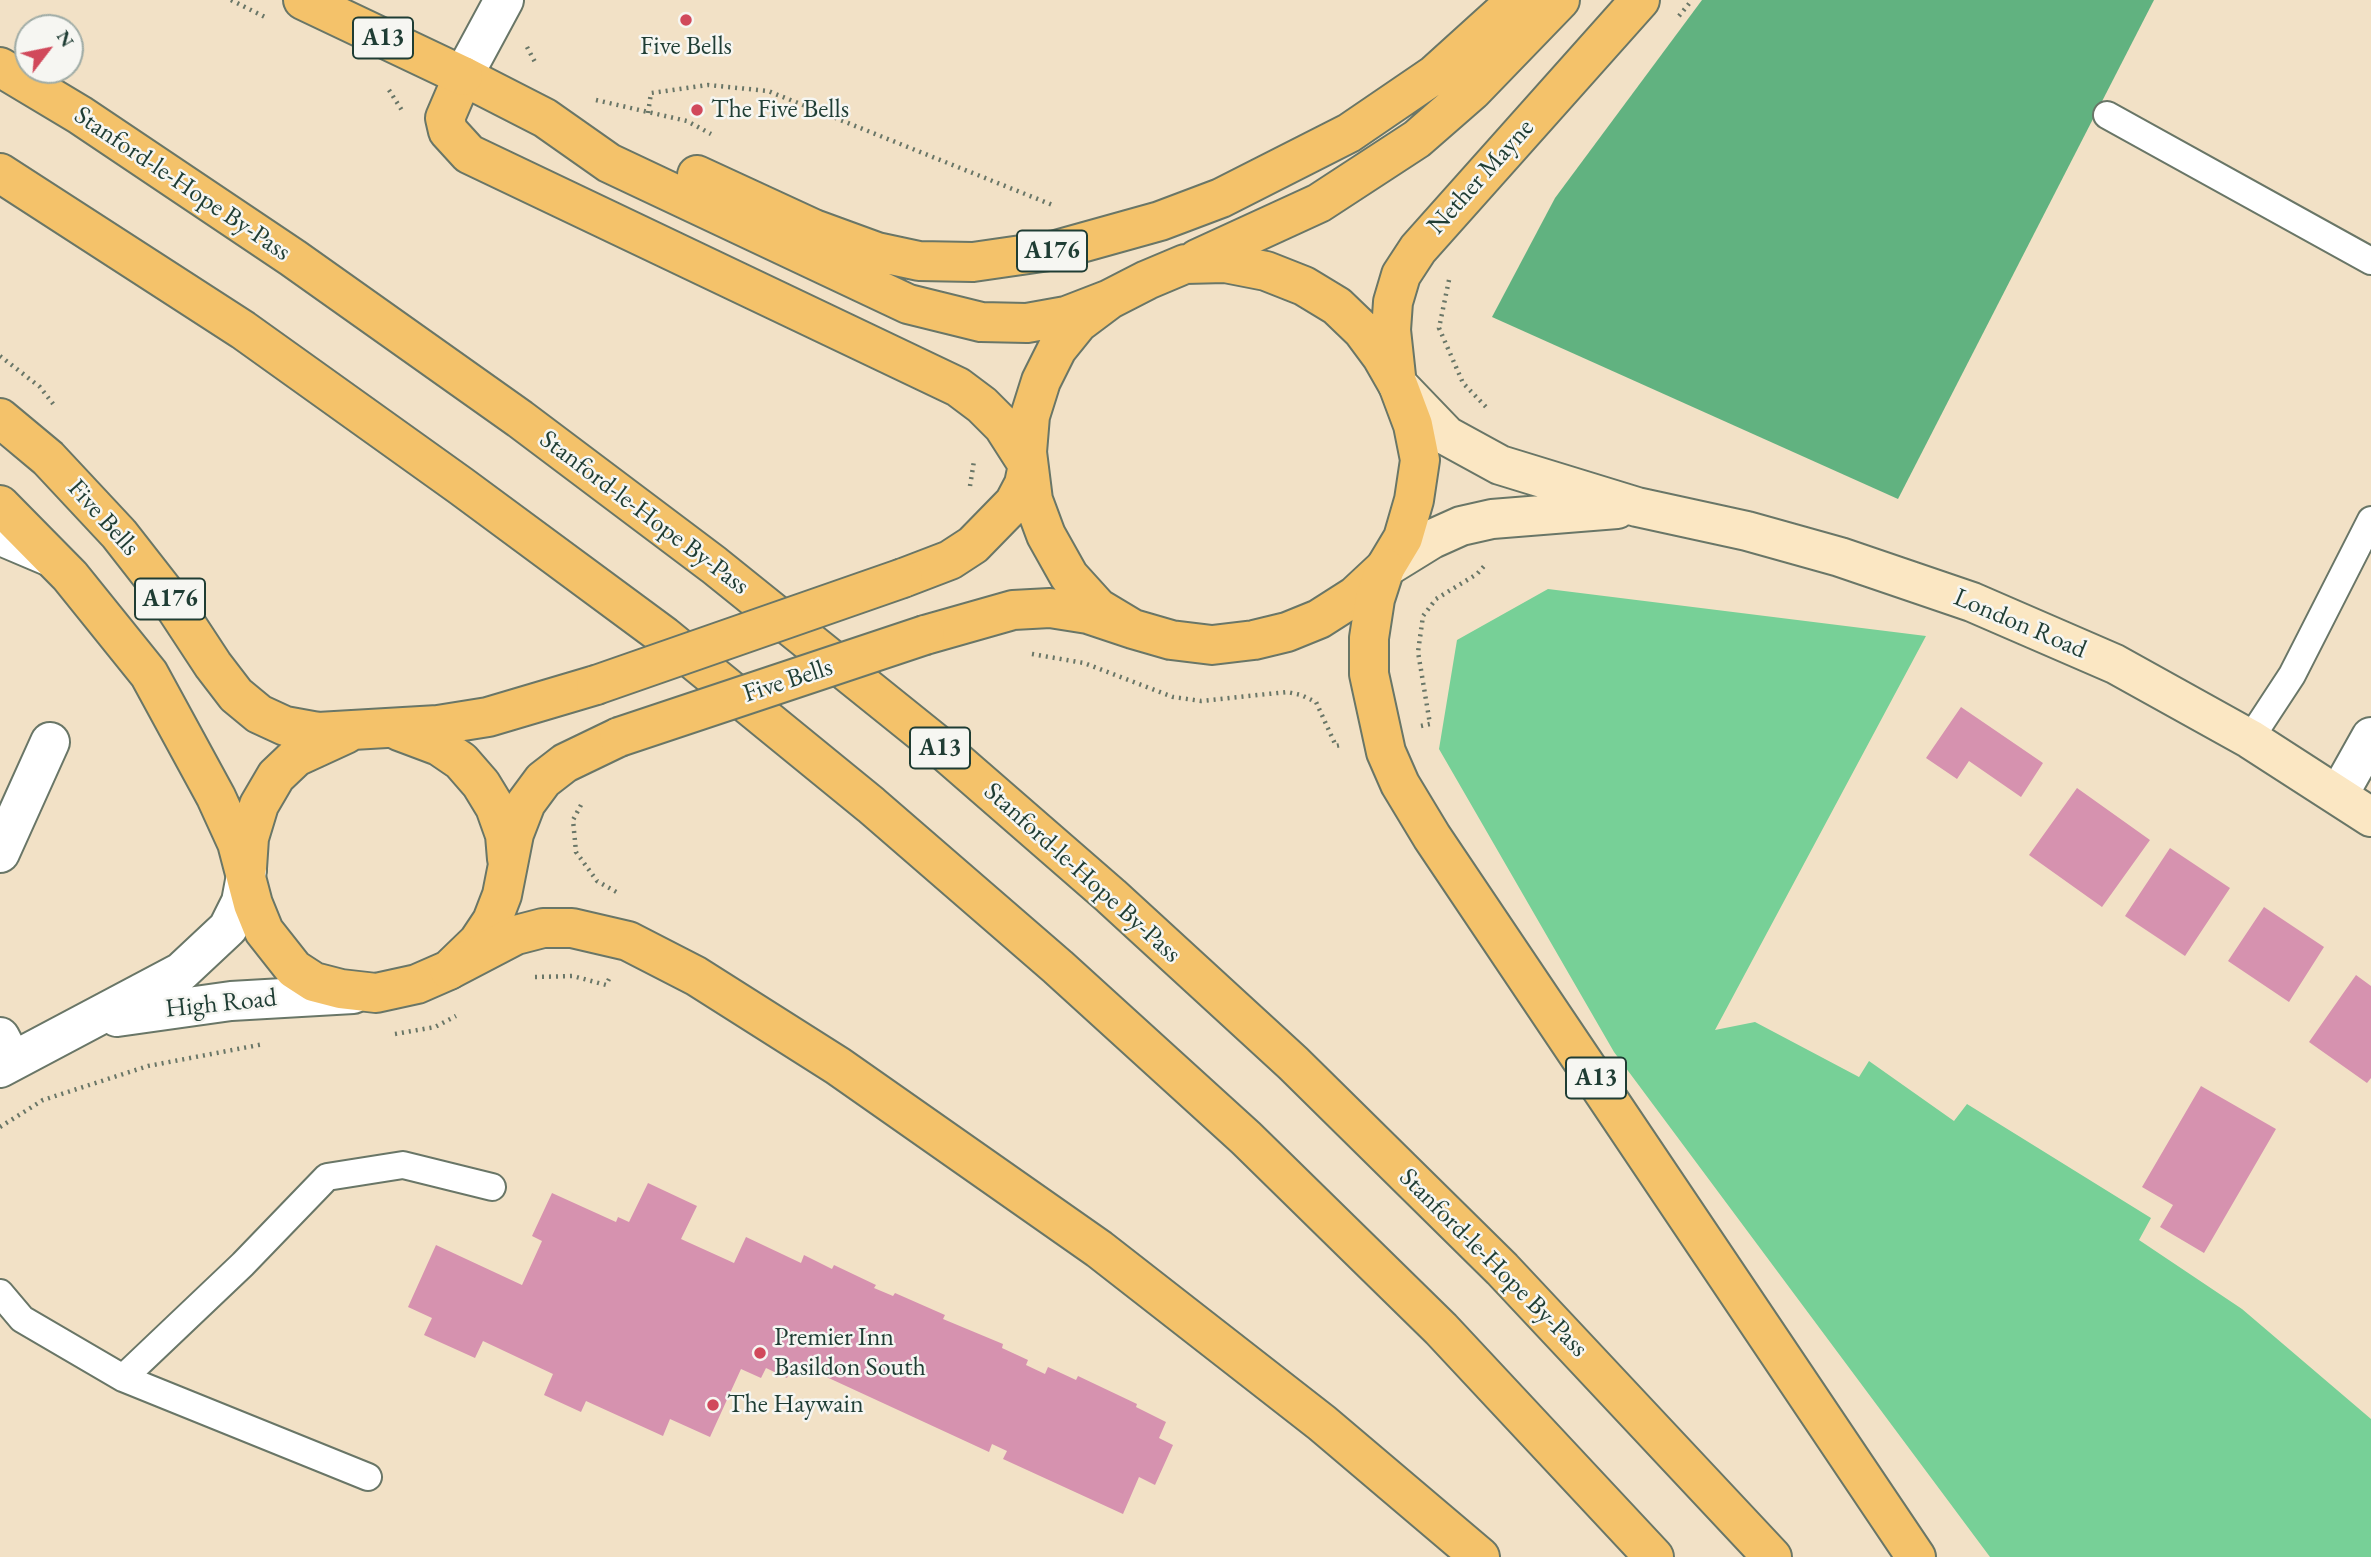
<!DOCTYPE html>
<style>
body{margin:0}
#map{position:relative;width:2371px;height:1557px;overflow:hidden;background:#f2e1c6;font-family:"EB Garamond",serif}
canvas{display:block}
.north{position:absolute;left:14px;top:14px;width:70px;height:70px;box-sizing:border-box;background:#f6f6f2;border:2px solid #a0aca6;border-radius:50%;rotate:58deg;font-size:19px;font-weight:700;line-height:28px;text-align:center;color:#1f3d34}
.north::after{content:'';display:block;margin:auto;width:24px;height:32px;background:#d1495b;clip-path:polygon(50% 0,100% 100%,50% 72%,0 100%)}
</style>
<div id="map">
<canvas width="2371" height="1557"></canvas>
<div class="north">N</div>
</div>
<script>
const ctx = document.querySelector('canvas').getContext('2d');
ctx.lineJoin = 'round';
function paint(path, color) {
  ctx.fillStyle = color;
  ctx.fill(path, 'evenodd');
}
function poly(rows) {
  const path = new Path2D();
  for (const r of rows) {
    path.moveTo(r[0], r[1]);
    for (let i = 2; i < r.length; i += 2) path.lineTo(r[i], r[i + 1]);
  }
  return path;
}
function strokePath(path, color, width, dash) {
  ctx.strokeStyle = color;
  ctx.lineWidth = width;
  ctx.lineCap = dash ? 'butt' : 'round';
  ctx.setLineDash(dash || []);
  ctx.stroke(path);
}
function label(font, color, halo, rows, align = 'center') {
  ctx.font = font + ' "EB Garamond",serif';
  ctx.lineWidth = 5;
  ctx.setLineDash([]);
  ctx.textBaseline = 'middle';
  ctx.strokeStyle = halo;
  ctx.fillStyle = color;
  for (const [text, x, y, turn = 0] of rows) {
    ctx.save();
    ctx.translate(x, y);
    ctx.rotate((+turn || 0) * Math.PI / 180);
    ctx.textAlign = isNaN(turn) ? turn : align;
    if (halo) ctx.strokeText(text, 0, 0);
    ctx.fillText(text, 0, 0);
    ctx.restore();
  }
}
paint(poly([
 [1548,589,1926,636,1715,1030,1755,1022,1859,1077,1869,1061,1954,1121,1967,1104,2151,1218,2139,1240,2242,1309,2371,1419,2371,1557,1990,1557,1614,1052,1439,749,1457,640]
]), '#77d097');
paint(poly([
 [1702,0,2154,0,1898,499,1492,317,1555,198]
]), '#61b280');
paint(poly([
 [1961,707,2043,763,2021,797,1969,761,1957,779,1926,758],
 [2077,788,2150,840,2102,907,2029,855],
 [2170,848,2230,888,2185,956,2125,916],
 [2264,907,2324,947,2289,1002,2228,961],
 [2356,975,2371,986,2371,1078,2367,1083,2309,1042],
 [2201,1086,2276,1129,2204,1253,2160,1227,2173,1205,2142,1187],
 [648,1183,697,1206,681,1239,734,1263,746,1237,801,1263,804,1255,832,1269,834,1265,876,1285,874,1288,893,1296,895,1293,945,1315,943,1319,1003,1344,1002,1348,1028,1360,1026,1365,1045,1374,1048,1367,1076,1380,1078,1376,1137,1404,1136,1407,1166,1422,1159,1438,1173,1445,1155,1485,1139,1477,1123,1514,1003,1459,1007,1451,992,1444,989,1452,794,1362,787,1378,766,1368,761,1378,741,1369,710,1437,670,1419,663,1436,586,1401,581,1412,544,1395,553,1374,483,1341,475,1358,424,1335,432,1318,408,1307,436,1245,522,1285,542,1241,532,1236,552,1193,616,1222,618,1217,629,1222]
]), '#d692af');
const service = poly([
 [2107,115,2371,261],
 [0,542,47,562],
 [2250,739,2292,675,2371,520],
 [0,1293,22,1319,123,1378,368,1477],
 [123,1378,243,1264,327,1177,403,1165,492,1187]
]);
const minor = poly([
 [463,76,504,0],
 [2339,794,2371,737],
 [0,853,50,742],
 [0,1037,12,1060]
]);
const tertiary = poly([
 [117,1017,231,1001,353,994],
 [0,1068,181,972,228,928,241,902,247,870]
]);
const secondary = poly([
 [1398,385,1447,436,1500,465,1637,507,1747,531,1840,557,1972,602,2115,664,2250,739,2371,817],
 [1385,568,1432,539,1461,526,1492,519,1617,509]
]);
const primary = poly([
 [697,175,814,229,877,252,919,261,973,262,1056,250,1160,221,1221,198,1349,133,1434,75,1517,0],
 [1197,259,1319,203,1417,139,1472,91,1560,0],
 [1396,376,1391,330,1393,302,1401,275,1418,249,1640,0],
 [0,418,48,458,119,534,169,598,213,665,236,695,259,714,285,726,318,732,438,725,488,717,596,685],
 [1028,465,1003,426,982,405,958,387,469,154,448,131,445,118,463,76,545,118,609,163,908,304,981,322,1027,323,1066,316,1110,299],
 [0,505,70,576,149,674,216,797,237,843,253,904,264,931,294,969,314,982,341,989,376,993,417,984,449,970,478,942,492,921,502,895,514,834,526,803,543,780,565,763,619,737],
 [903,578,950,560,973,545,1014,503,1024,484,1028,465],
 [925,635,1013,610,1050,608,1088,614,1133,629,1171,640,1212,645,1254,640,1287,632,1319,619,1355,596,1385,568,1403,538,1414,500,1420,460,1413,425,1398,385,1382,357,1362,330,1337,306,1304,286,1266,271,1225,263,1185,264,1147,280,1110,299,1078,323,1057,349,1041,381,1030,416,1027,452,1033,500,1046,535,1069,576,1098,608,1133,629],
 [399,731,439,746,461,761,481,784,495,807,505,835,507,859],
 [247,868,249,838,259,805,276,776,296,757,346,734]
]);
const trunk = poly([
 [303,0,463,76],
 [0,67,80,115,293,258,520,419,714,565,934,742,1111,896,1293,1063,1502,1269,1772,1557],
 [0,173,243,330,461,486,664,636,871,805,1058,967,1246,1138,1441,1329,1654,1557],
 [1385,568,1375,599,1369,638,1369,674,1386,752,1400,784,1432,837,1916,1557],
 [449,970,516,935,543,928,572,928,628,941,696,976,838,1066,1099,1249,1322,1423,1480,1557]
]);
strokePath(service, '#697667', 30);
strokePath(minor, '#697667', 42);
strokePath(tertiary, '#697667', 42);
strokePath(secondary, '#697667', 42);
strokePath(primary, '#697667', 42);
strokePath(trunk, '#697667', 42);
strokePath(poly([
 [231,0,265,17],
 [1679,16,1692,0],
 [527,47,536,64],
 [389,90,403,112],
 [596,100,687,121,711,134],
 [648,113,651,93,708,85,768,91,1055,206],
 [1449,280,1439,328,1463,383,1486,407],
 [0,356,40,387,54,405],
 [970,486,974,461],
 [1032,654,1084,663,1173,697,1201,701,1287,692,1301,695,1316,702,1336,746,1341,745],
 [1421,726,1430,724,1418,652,1423,616,1436,599,1477,574,1486,564],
 [581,805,573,820,576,852,597,881,620,894],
 [535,977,573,976,606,985,609,979],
 [395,1034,435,1027,456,1016],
 [0,1127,43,1100,148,1066,264,1044]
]), '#697667', 4.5, [2, 5]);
strokePath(service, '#fff', 26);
strokePath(minor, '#fff', 38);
strokePath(tertiary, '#fff', 38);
strokePath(secondary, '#fbe7c3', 38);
strokePath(primary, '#f4c26a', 38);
strokePath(trunk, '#f4c26a', 38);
const primaryBridge = poly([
 [596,685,903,578],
 [619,737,925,635]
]);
strokePath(primaryBridge, '#697667', 42, []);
strokePath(primaryBridge, '#f4c26a', 38);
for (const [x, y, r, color] of [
 [686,20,7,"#d1495b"],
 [697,110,7,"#d1495b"],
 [760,1353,7,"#d1495b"],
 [713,1405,7,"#d1495b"]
]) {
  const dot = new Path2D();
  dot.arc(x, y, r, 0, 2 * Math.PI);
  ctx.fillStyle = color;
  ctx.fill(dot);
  strokePath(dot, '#f6f6f2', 2.5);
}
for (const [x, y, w] of [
 [383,38,60],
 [1052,251,70],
 [170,599,70],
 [940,748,60],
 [1596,1078,60]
]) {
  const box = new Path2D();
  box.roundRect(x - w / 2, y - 20.5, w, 41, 5);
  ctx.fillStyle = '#f6f6f2';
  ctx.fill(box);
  strokePath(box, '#1f3d34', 2);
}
label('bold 24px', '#1f3d34', null, [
 ["A13",383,38],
 ["A176",1052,251],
 ["A176",170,599],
 ["A13",940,748],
 ["A13",1596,1078]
]);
label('26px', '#1f3d34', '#f6f6f2', [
 ["Five Bells",686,47,"center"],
 ["The Five Bells",711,110],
 ["Premier Inn",774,1338],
 ["Basildon South",774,1368],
 ["The Haywain",727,1405]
], 'left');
label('26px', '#1f3d34', '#f6f6f2', [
 ["Nether Mayne",1481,177,-48],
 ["Stanford-le-Hope By-Pass",182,184,34],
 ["Stanford-le-Hope By-Pass",644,513,37],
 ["Five Bells",103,518,48],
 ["London Road",2020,624,23],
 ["Five Bells",788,681,-18],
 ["Stanford-le-Hope By-Pass",1082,873,42],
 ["High Road",221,1004,-6],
 ["Stanford-le-Hope By-Pass",1493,1263,45]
]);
</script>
